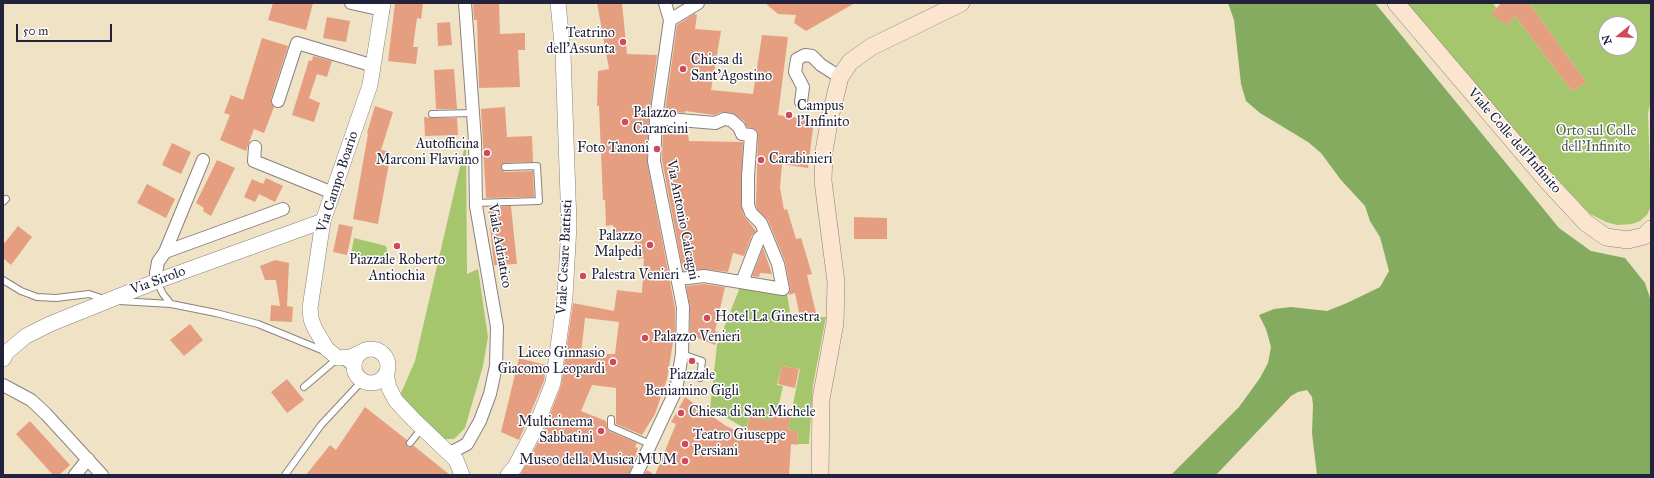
<!DOCTYPE html>
<style>
body{margin:0}
#map{position:relative;width:1654px;height:478px;overflow:hidden;background:#f0e2c5;font-family:"IM FELL Great Primer",serif}
canvas{display:block}
.frame{position:absolute;inset:0;border:4px solid #22223b;pointer-events:none}
.north{position:absolute;left:1598px;top:16px;width:40px;height:40px;box-sizing:border-box;background:#fff;border:1px solid #a7a7b1;border-radius:50%;rotate:252deg;font-size:11px;font-weight:700;line-height:16px;text-align:center;color:#22223b}
.north::after{content:'';display:block;margin:auto;width:14px;height:18px;background:#d1495b;clip-path:polygon(50% 0,100% 100%,50% 72%,0 100%)}
.scale{position:absolute;left:16px;top:24px;width:96px;height:18px;box-sizing:border-box;border:2px solid #22223b;border-top:0;padding-left:5px;font-size:12px;line-height:14px;white-space:nowrap;color:#22223b;-webkit-text-stroke:3px #fff;paint-order:stroke}
</style>
<div id="map">
<canvas width="1654" height="478"></canvas>
<div class="frame"></div>
<div class="north">N</div>
<div class="scale">50 m</div>
</div>
<script>
const ctx = document.querySelector('canvas').getContext('2d');
ctx.lineJoin = 'round';
function paint(path, color) {
  ctx.fillStyle = color;
  ctx.fill(path, 'evenodd');
}
function poly(rows) {
  const path = new Path2D();
  for (const r of rows) {
    if (r.length === 3) {
      path.moveTo(r[0] + r[2], r[1]);
      path.arc(r[0], r[1], r[2], 0, 2 * Math.PI);
      continue;
    }
    path.moveTo(r[0], r[1]);
    for (let i = 2; i < r.length; i += 2) path.lineTo(r[i], r[i + 1]);
  }
  return path;
}
function strokePath(path, color, width, dash) {
  ctx.strokeStyle = color;
  ctx.lineWidth = width;
  ctx.lineCap = dash ? 'butt' : 'round';
  ctx.setLineDash(dash || []);
  ctx.stroke(path);
}
function label(font, color, halo, rows, align = 'center') {
  ctx.font = font + ' "IM FELL Great Primer",serif';
  ctx.lineWidth = 3;
  ctx.setLineDash([]);
  ctx.textBaseline = 'middle';
  ctx.strokeStyle = halo;
  ctx.fillStyle = color;
  for (const [text, x, y, turn = 0] of rows) {
    ctx.save();
    ctx.translate(x, y);
    ctx.rotate((+turn || 0) * Math.PI / 180);
    ctx.textAlign = isNaN(turn) ? turn : align;
    if (halo) ctx.strokeText(text, 0, 0);
    ctx.fillText(text, 0, 0);
    ctx.restore();
  }
}
paint(poly([
 [1404,3,1493,3,1496,8,1492,14,1507,25,1515,16,1572,91,1586,82,1529,3,1651,3,1651,101,1648,113,1651,206,1647,215,1640,221,1632,224,1617,225,1606,222,1590,214,1475,92],
 [1606,24,1630,24,1630,48,1606,48],
 [466,141,467,274,478,269,488,337,483,366,465,428,454,439,442,439,398,400,415,361],
 [354,238,386,246,390,263,351,254],
 [741,285,787,293,790,313,803,318,826,317,813,385,809,444,798,444,797,431,788,430,800,369,782,366,777,385,783,386,777,412,769,421,750,415,746,429,710,408,717,345]
]), '#a6c66d');
paint(poly([
 [1228,3,1375,3,1559,228,1591,251,1625,258,1645,283,1651,301,1651,475,1317,475,1312,433,1313,405,1312,397,1307,390,1298,392,1291,396,1216,475,1171,475,1239,407,1260,378,1268,363,1271,347,1266,329,1259,315,1274,309,1291,307,1327,311,1347,303,1380,287,1389,271,1380,237,1370,221,1365,206,1341,180,1321,153,1308,142,1260,113,1246,101,1241,84,1234,20]
]), '#84ab60');
paint(poly([
 [273,3,313,3,306,30,268,20],
 [395,3,423,3,421,19,417,18,413,47,418,47,416,64,388,61],
 [473,3,499,3,500,34,525,33,525,50,518,50,520,87,479,88,477,20,474,20],
 [597,3,622,3,627,54,657,55,649,117,647,161,675,308,675,330,667,379,655,414,642,435,616,424,616,388,592,385,581,411,606,421,607,427,609,431,637,443,635,447,638,448,629,475,520,475,542,435,561,386,573,303,614,311,617,290,642,293,644,258,638,259,632,232,614,233,613,225,606,226,605,200,603,200,599,106,597,106,598,71,609,69],
 [585,318,619,322,615,354,607,354,606,358,581,354],
 [765,3,855,3,806,31,794,23,796,15,778,14],
 [1501,3,1529,3,1586,82,1572,91,1515,16,1507,25,1491,14],
 [694,14,697,15,695,29,721,31,711,90,753,94,762,35,788,37,778,115,814,120,808,168,782,164,780,188,784,210,787,209,796,239,801,238,812,274,807,275,816,313,800,317,795,293,789,295,790,288,785,261,768,220,757,209,756,204,758,132,755,129,747,127,744,121,732,113,721,112,714,115,685,111,685,113,665,111,677,25],
 [327,17,350,21,346,42,323,38],
 [450,22,452,45,438,46,437,23],
 [262,38,288,46,271,99,271,103,274,107,264,133,254,129,246,151,220,140,230,115,224,113,231,95,243,100],
 [313,56,332,61,327,77,317,74,309,98,320,103,314,122,292,115,309,60,312,61],
 [454,69,457,109,436,109,434,70],
 [375,106,393,112,381,150,391,152,378,224,353,219,368,134,367,133],
 [505,107,507,137,532,136,533,162,504,163,501,165,501,169,505,172,533,171,534,197,486,198,481,109],
 [424,117,432,118,457,118,458,135,425,136],
 [663,126,687,128,689,141,743,142,741,205,744,216,756,231,752,235,744,256,733,253,728,272,705,269,683,271,662,160],
 [172,143,191,152,181,174,162,165],
 [217,160,235,168,211,216,203,211,204,208,196,203],
 [266,178,283,186,275,202,259,194,255,202,244,197,252,179,263,184],
 [147,184,175,199,166,218,137,203],
 [511,206,517,264,494,265,488,207],
 [854,217,887,218,887,239,854,239],
 [339,224,353,227,347,255,333,252],
 [18,226,32,237,11,265,3,258,3,245],
 [763,248,772,274,760,273,759,277,752,276],
 [275,260,289,263,287,306,293,307,292,322,270,321,271,305,280,306,276,280,265,280,260,266],
 [704,284,725,287,715,331,720,333,715,345,690,335,690,307,686,286],
 [190,324,203,340,184,356,170,340],
 [519,358,546,365,544,381,519,440,501,432],
 [782,366,799,369,795,388,778,384],
 [287,379,304,400,287,413,271,392],
 [685,397,726,426,745,435,750,415,769,421,777,413,791,415,788,430,797,431,798,445,791,444,789,475,644,475,647,470,655,475,676,424,671,422],
 [365,407,407,440,406,444,408,447,414,446,450,475,306,475,330,445,336,450],
 [30,421,70,465,59,475,53,475,16,434]
]), '#e59f80');
const service = poly([
 [432,114,473,113],
 [3,202,6,199],
 [475,203,539,201,537,166,505,167],
 [3,280,21,291,37,297,56,298,89,294,104,299],
 [157,282,163,294,171,304],
 [119,301,171,304,216,313,258,324,324,351],
 [682,354,702,361,700,378],
 [343,361,353,369],
 [304,387,338,358],
 [611,419,611,427,650,444],
 [410,443,422,428],
 [285,475,321,425,362,381]
]);
const minor = poly([
 [351,3,383,10],
 [670,20,698,3],
 [278,101,297,43,374,66],
 [801,102,803,87,795,72,797,59,805,55,812,56,821,65,840,77],
 [656,118,715,123,724,119,731,120,739,127,742,134,751,135,748,176,748,205,751,213,761,223,778,264,783,289,704,276,679,279],
 [255,147,254,161,333,193],
 [165,252,203,160],
 [157,281,156,273,158,262,165,252,283,209],
 [742,282,759,238,765,233],
 [3,385,31,400,46,414,102,475],
 [450,453,467,444,480,421,490,394,496,366,497,327,476,206,475,141,465,3],
 [75,475,88,459],
 [636,475,676,390,682,354,683,307,654,161,656,118,670,20,665,3]
]);
const tertiary = poly([
 [371,366,17],
 [357,354,351,357,338,358,327,349,315,329,311,319,310,308,323,221,370,85,383,3],
 [3,359,7,352,26,336,50,324,157,281,323,221],
 [386,374,389,388,396,401,414,420,456,460,462,475],
 [508,475,515,467,534,431,553,383,565,297,569,225,563,54,558,3]
]);
const secondary = poly([
 [1396,3,1547,181,1586,223,1606,237,1628,240,1644,236,1651,229],
 [820,475,821,399,835,323,836,282,823,181,824,151,830,117,840,77,850,62,871,47,961,3]
]);
strokePath(service, '#898280', 8);
strokePath(minor, '#898280', 14);
strokePath(tertiary, '#898280', 16);
strokePath(secondary, '#898280', 18);
strokePath(service, '#fff', 6);
strokePath(minor, '#fff', 12);
strokePath(tertiary, '#fff', 15);
strokePath(secondary, '#fce5cf', 17);
for (const [x, y, r, color] of [
 [623,42,4,"#d1495b"],
 [683,69,4,"#d1495b"],
 [789,115,4,"#d1495b"],
 [625,122,4,"#d1495b"],
 [657,149,4,"#d1495b"],
 [487,153,4,"#d1495b"],
 [761,160,4,"#d1495b"],
 [650,245,4,"#d1495b"],
 [397,246,4,"#d1495b"],
 [583,276,4,"#d1495b"],
 [707,318,4,"#d1495b"],
 [645,338,4,"#d1495b"],
 [692,361,4,"#d1495b"],
 [613,362,4,"#d1495b"],
 [681,413,4,"#d1495b"],
 [601,431,4,"#d1495b"],
 [685,444,4,"#d1495b"],
 [685,461,4,"#d1495b"]
]) {
  const dot = new Path2D();
  dot.arc(x, y, r, 0, 2 * Math.PI);
  ctx.fillStyle = color;
  ctx.fill(dot);
  strokePath(dot, '#fff', 1.5);
}
label('14px', '#22223b', '#fff', [
 ["Teatrino",615,34,"right"],
 ["dell'Assunta",615,50,"right"],
 ["Chiesa di",691,61],
 ["Sant'Agostino",691,77],
 ["Campus",797,107],
 ["l'Infinito",797,123],
 ["Palazzo",633,114],
 ["Carancini",633,130],
 ["Autofficina",479,145,"right"],
 ["Marconi Flaviano",479,161,"right"],
 ["Foto Tanoni",649,149,"right"],
 ["Carabinieri",769,160],
 ["Palazzo",642,237,"right"],
 ["Malpedi",642,253,"right"],
 ["Piazzale Roberto",397,261,"center"],
 ["Antiochia",397,277,"center"],
 ["Palestra Venieri",591,276],
 ["Hotel La Ginestra",715,318],
 ["Palazzo Venieri",653,338],
 ["Liceo Ginnasio",605,354,"right"],
 ["Giacomo Leopardi",605,370,"right"],
 ["Piazzale",692,376,"center"],
 ["Beniamino Gigli",692,392,"center"],
 ["Chiesa di San Michele",689,413],
 ["Multicinema",593,423,"right"],
 ["Sabbatini",593,439,"right"],
 ["Teatro Giuseppe",693,436],
 ["Persiani",693,452],
 ["Museo della Musica MUM",677,461,"right"]
], 'left');
label('14px', '#505b4c', '#fff', [
 ["Orto sul Colle",1596,132],
 ["dell'Infinito",1596,148]
]);
label('14px', '#22223b', '#fff', [
 ["Viale Colle dell'Infinito",1514,141,49],
 ["Via Campo Boario",338,182,-72],
 ["Via Antonio Calcagni",682,220,79],
 ["Viale Adriatico",499,246,80],
 ["Viale Cesare Battisti",565,257,-87],
 ["Via Sirolo",158,281,-20]
]);
</script>
